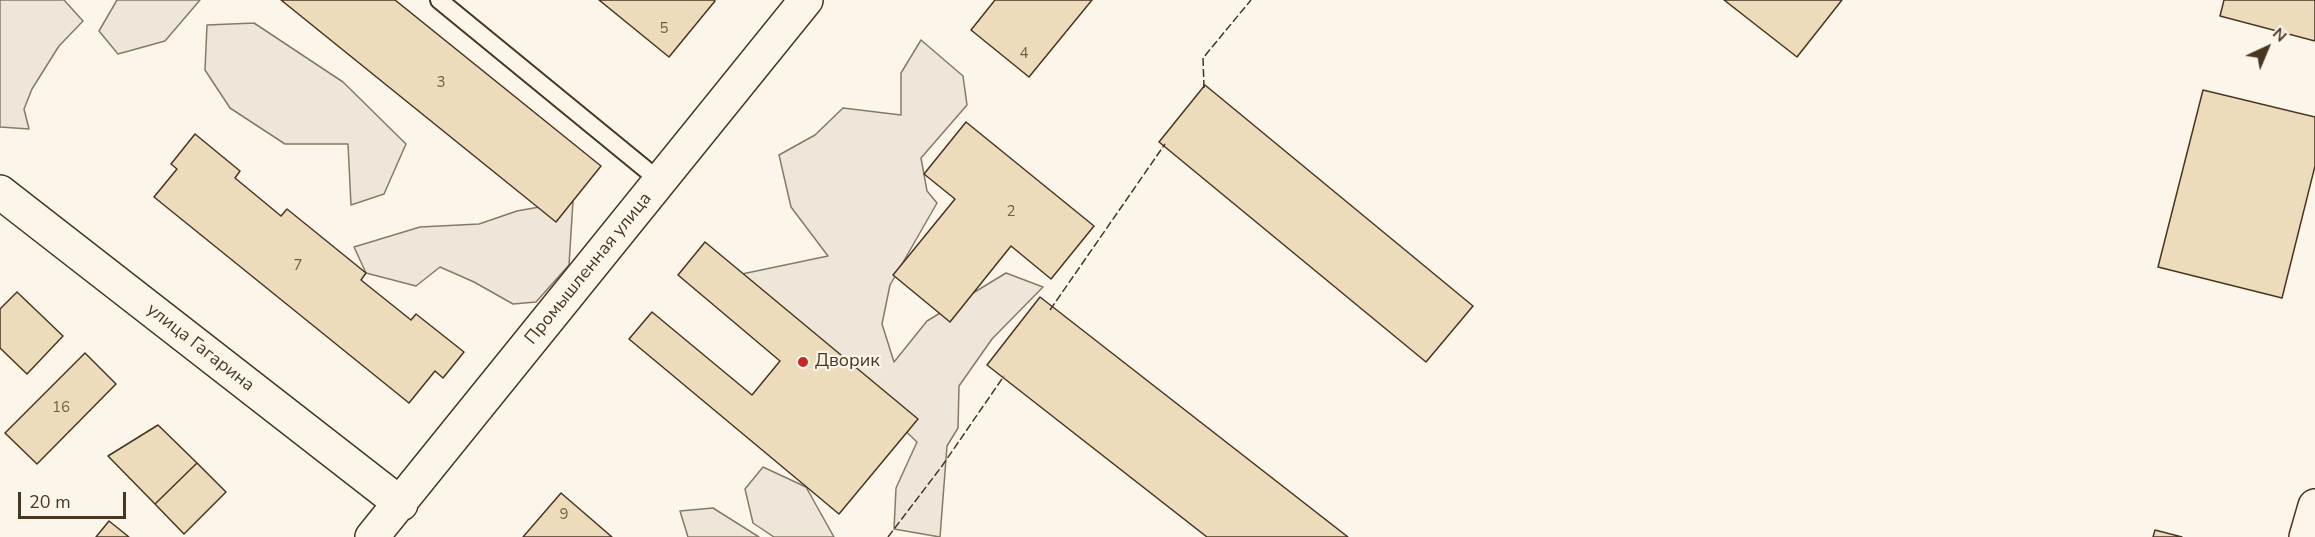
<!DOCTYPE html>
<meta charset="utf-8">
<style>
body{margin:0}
#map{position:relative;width:2315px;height:537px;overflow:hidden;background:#fbf6e9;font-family:"Nunito Sans",sans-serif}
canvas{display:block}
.north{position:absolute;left:2237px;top:18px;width:60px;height:60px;-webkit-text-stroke:4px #fbf6e9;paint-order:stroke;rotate:44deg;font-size:16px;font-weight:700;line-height:24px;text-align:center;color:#4a3520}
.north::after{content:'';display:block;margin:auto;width:21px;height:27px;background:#4a3520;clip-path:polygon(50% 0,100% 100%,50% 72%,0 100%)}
.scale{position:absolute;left:18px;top:492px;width:108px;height:27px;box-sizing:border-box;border:3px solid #4a3520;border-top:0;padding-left:8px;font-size:18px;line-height:21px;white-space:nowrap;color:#4a3520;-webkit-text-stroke:4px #fbf6e9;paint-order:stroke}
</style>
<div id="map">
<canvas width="2315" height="537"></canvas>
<div class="north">N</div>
<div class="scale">20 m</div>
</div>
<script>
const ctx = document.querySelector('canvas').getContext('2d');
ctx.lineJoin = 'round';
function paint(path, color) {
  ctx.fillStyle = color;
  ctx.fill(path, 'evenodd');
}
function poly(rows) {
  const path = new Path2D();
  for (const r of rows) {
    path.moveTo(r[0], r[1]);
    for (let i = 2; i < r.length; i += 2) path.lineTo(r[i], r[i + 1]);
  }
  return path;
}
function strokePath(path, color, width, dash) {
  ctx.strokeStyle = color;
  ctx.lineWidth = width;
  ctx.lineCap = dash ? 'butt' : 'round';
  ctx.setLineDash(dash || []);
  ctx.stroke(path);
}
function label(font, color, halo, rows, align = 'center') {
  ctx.font = font + ' "Nunito Sans",sans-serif';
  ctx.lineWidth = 4.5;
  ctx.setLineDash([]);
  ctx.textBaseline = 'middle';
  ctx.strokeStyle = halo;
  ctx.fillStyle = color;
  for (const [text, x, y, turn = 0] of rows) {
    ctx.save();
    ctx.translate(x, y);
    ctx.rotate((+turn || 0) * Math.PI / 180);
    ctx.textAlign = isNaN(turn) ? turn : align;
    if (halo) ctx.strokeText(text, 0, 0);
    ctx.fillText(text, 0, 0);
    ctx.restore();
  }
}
const green = poly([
 [0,0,64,0,83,21,59,46,32,89,24,109,29,129,0,127,0,0],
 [117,0,200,0,165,41,118,54,99,31,117,0],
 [254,23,343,82,406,144,384,194,351,205,348,144,285,144,230,108,205,70,207,25,254,23],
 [921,40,963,76,967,105,921,158,927,191,937,203,890,285,882,324,894,362,927,321,1006,273,1043,287,992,339,959,386,958,428,947,446,940,537,894,529,896,488,917,442,867,394,718,279,828,256,791,207,779,155,815,135,843,108,901,115,901,73,921,40],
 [573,201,569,265,536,302,513,304,474,282,440,267,416,286,366,273,354,247,420,227,479,224,517,211,573,201],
 [763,467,806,487,834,537,774,537,753,523,745,489,763,467],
 [713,508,759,537,688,537,680,511,713,508]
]);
paint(green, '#ede6d9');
strokePath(green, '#887966', 1.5);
const building = poly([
 [281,0,395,0,601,166,556,222,281,0],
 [599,0,714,0,715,1,669,57,599,0],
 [995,0,1092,0,1029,77,971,30,995,0],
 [1724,0,1842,0,1797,57,1724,0],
 [2224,0,2315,0,2315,41,2220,16,2224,0],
 [1205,85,1473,306,1426,362,1159,142,1205,85],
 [2203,90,2315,117,2315,166,2282,298,2158,267,2203,90],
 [966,122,1094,226,1051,279,1011,246,950,322,893,275,955,199,924,174,966,122],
 [195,134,240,171,235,178,281,216,287,209,366,273,361,280,411,320,416,314,464,352,443,378,435,371,409,403,154,197,177,169,171,164,195,134],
 [705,242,918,419,839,514,629,339,652,312,752,395,780,361,678,275,705,242],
 [17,292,63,336,27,374,0,348,0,309,17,292],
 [1040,297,1348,537,1207,537,987,365,1040,297],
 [85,353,116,384,37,464,5,433,85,353],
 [158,425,197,463,155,504,108,456,158,425],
 [197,463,226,492,184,534,155,504,197,463],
 [561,493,612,537,523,537,561,493],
 [109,521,129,537,96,537,109,521],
 [2155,530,2182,537,2153,537,2155,530]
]);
paint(building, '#ecdcbc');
strokePath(building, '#4a3520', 1.5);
const lane = poly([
 [439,0,660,181]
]);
const street = poly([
 [0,192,401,504],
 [372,537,806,0],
 [2306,537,2315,506]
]);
strokePath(lane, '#4a3520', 20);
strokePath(street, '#4a3520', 36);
strokePath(lane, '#fbf6e9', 16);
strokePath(street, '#fbf6e9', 33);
strokePath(poly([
 [1204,88,1203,58,1251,0],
 [1050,310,1165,144],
 [888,537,942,466,1004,376]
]), '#4a3520', 1.5, [8, 3]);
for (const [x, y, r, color] of [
 [803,362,6,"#c62828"]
]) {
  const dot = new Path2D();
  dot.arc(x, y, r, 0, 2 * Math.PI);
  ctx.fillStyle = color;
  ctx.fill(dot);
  strokePath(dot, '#fbf6e9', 2);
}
label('15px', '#725f47', null, [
 ["5",664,29],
 ["4",1024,54],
 ["3",441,83],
 ["2",1011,212],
 ["7",298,266],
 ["16",61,408],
 ["9",564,515]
]);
label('18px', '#4a3520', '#fbf6e9', [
 ["Промышленная улица",589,269,-51],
 ["улица Гагарина",200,348,38]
]);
label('18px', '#4a3520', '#fbf6e9', [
 ["Дворик",815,362]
], 'left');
</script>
